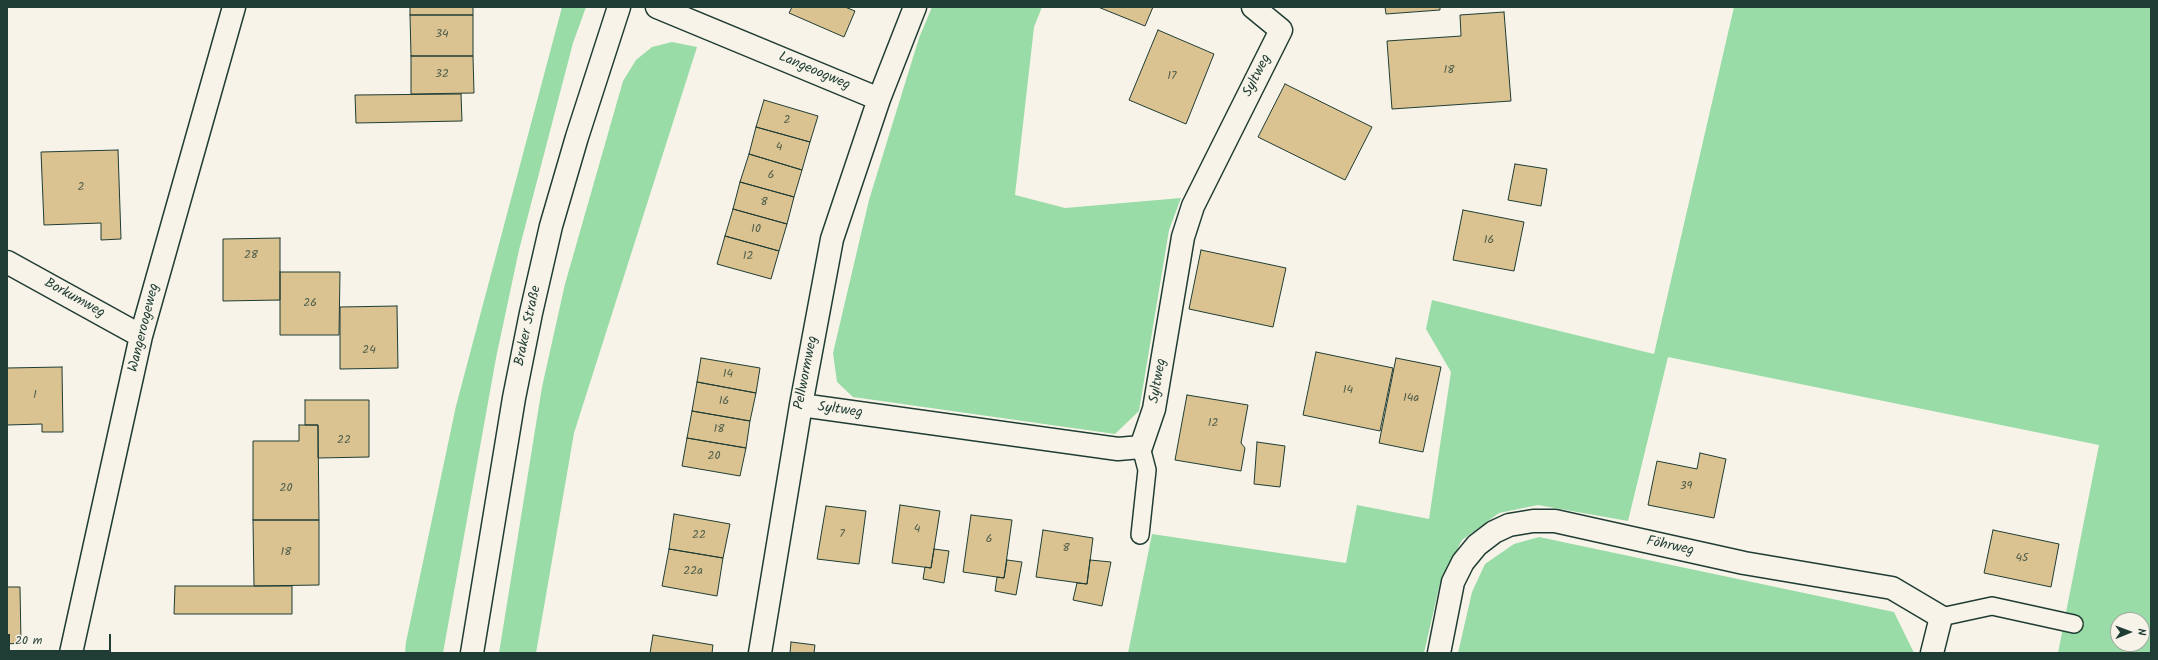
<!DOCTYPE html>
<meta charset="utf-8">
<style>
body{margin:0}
#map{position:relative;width:2158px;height:660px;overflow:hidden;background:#f7f3e8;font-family:Kalam,sans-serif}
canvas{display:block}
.frame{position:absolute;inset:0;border:8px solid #1f3d34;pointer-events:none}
.north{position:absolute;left:2110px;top:612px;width:40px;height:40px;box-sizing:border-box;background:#f7f3e8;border:1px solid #a1aaa0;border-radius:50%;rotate:89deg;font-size:11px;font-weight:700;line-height:16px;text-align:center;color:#1f3d34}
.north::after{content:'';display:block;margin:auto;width:14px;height:18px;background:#1f3d34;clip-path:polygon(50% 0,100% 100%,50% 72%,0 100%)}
.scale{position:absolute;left:8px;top:634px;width:103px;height:18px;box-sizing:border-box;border:2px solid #1f3d34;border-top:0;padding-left:5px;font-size:12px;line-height:14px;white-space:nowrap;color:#1f3d34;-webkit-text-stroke:3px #f7f3e8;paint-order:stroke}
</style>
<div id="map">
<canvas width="2158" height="660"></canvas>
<div class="frame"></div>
<div class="north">N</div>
<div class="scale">20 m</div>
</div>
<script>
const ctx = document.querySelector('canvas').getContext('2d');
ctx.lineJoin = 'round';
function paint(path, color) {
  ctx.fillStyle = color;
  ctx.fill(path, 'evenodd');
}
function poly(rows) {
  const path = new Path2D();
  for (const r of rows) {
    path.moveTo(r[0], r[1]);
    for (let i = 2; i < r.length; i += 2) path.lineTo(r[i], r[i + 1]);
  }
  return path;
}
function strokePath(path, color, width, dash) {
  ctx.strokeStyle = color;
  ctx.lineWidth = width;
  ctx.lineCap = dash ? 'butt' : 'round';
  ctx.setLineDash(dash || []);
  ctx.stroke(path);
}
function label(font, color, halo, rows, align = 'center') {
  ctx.font = font + ' Kalam,sans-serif';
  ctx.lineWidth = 4;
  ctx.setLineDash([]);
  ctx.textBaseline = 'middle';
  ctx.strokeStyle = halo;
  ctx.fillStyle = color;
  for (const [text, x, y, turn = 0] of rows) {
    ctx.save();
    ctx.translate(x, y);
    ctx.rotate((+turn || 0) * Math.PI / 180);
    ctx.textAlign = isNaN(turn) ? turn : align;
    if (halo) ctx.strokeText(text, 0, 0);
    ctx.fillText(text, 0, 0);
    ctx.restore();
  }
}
paint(poly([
 [562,7,586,7,573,43,519,250,496,358,443,653,405,653,406,642,456,406],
 [932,7,1042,7,1034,27,1015,195,1065,208,1181,198,1169,230,1139,411,1115,434,853,397,837,382,833,353,869,200,919,38],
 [1734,7,2151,7,2151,653,2058,653,2099,445,1668,357,1628,521,1538,505,1499,513,1462,540,1440,583,1424,653,1128,653,1152,534,1346,563,1357,505,1429,519,1451,372,1426,329,1432,300,1654,354],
 [2118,620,2142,620,2142,644,2118,644],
 [672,42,697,47,574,433,536,653,499,653,542,387,565,284,623,81,636,60,652,47],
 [1539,537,1894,612,1914,653,1458,653,1472,592,1485,564,1514,544]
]), '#99dca7');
const building = poly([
 [410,7,473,7,473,15,410,15,410,7],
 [792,7,845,7,855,11,844,37,789,13,792,7],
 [1098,7,1153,7,1145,26,1098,7],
 [1385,7,1440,7,1440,10,1386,14,1385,7],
 [1504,12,1511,101,1392,109,1387,41,1461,36,1460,15,1504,12],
 [410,15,473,15,473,56,411,56,410,15],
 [1158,30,1214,54,1186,124,1129,100,1158,30],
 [411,56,473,56,474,93,411,94,411,56],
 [1285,84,1372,127,1345,180,1258,137,1285,84],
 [461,94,462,121,356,123,355,95,461,94],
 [764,100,818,116,810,142,756,127,764,100],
 [756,127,810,142,802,170,749,154,756,127],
 [118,150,121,239,101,240,101,223,44,225,41,152,118,150],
 [749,154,802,170,794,197,740,182,749,154],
 [1515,164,1547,169,1541,206,1508,200,1515,164],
 [740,182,794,197,787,224,733,209,740,182],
 [733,209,787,224,779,251,725,236,733,209],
 [1463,210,1524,222,1514,271,1453,260,1463,210],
 [725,236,779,251,771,279,717,264,725,236],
 [280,238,280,300,223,301,223,239,280,238],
 [1201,250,1286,268,1273,327,1189,309,1201,250],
 [280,272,340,272,339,335,280,335,280,272],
 [397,306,398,368,340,369,340,307,397,306],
 [1316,352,1393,368,1380,431,1303,415,1316,352],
 [701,358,760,368,756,393,697,382,701,358],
 [1396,358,1441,367,1423,452,1379,443,1396,358],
 [62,367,63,432,42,432,42,424,7,425,7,368,62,367],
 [697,382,756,393,750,421,692,411,697,382],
 [1187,395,1248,405,1241,443,1245,448,1241,471,1175,460,1187,395],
 [305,400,369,400,369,457,318,458,318,425,305,425,305,400],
 [692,411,750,421,746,448,687,438,692,411],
 [299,425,318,425,319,520,253,520,253,441,299,441,299,425],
 [687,438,746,448,740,476,682,466,687,438],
 [1257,442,1285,446,1280,487,1254,484,1257,442],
 [1700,453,1726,459,1714,518,1648,505,1657,461,1697,469,1700,453],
 [900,505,940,511,931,568,892,563,900,505],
 [826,506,866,511,859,564,817,559,826,506],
 [674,514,730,524,723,558,669,549,674,514],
 [971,515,1012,520,1004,578,963,572,971,515],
 [253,520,319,520,319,585,254,586,253,520],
 [1043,530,1093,538,1087,584,1036,577,1043,530],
 [1993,530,2059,544,2051,587,1984,573,1993,530],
 [669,549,723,558,717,596,662,586,669,549],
 [934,549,949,551,944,583,923,579,925,567,931,568,934,549],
 [1007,560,1022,562,1016,595,995,591,997,577,1004,578,1007,560],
 [1090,560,1111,562,1102,606,1073,600,1077,583,1087,584,1090,560],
 [175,586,292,586,292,614,174,614,175,586],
 [7,587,20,587,21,643,7,644,7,587],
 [653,635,713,645,712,653,650,653,653,635],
 [791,642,815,645,814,653,790,653,791,642]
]);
paint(building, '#dac291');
strokePath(building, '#1f3d34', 1);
const service = poly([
 [1140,535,1147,470,1141,447],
 [1941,617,1992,606,2074,624]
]);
const minor = poly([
 [657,7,879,99],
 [7,262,141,336],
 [801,405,1118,449,1141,447,1154,409,1183,237,1193,206,1281,30,1253,7],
 [71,653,141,336,234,7],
 [760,653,801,405,832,239,879,99,915,7],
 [1439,653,1453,582,1463,562,1477,545,1494,532,1509,525,1533,521,1555,521,1744,563,1892,588,1941,617,1932,653]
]);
const secondary = poly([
 [472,653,514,398,531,313,551,226,577,137,619,7]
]);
strokePath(service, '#1f3d34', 20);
strokePath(minor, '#1f3d34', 25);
strokePath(secondary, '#1f3d34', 25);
strokePath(service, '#f7f3e8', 17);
strokePath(minor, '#f7f3e8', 22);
strokePath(secondary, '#f7f3e8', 22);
label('12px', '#4e5e4b', null, [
 ["34",442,35],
 ["18",1449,71],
 ["32",442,75],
 ["17",1172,77],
 ["2",787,121],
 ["4",779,148],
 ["6",771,176],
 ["2",81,188],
 ["8",764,203],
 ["10",756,230],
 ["16",1489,241],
 ["28",251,256],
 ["12",748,257],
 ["26",310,304],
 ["24",369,351],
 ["14",728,375],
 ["14",1348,391],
 ["1",35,396],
 ["14a",1411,399],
 ["16",724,402],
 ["12",1213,424],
 ["18",719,430],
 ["22",344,441],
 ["20",714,457],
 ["39",1686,487],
 ["20",286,489],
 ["4",917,530],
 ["7",842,535],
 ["22",699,536],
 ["6",989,540],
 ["8",1066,549],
 ["18",286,553],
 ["45",2022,559],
 ["22a",693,572]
]);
label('14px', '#1f3d34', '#f7f3e8', [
 ["Langeoogweg",814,72,23],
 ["Syltweg",1258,76,-63],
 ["Borkumweg",74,299,29],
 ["Braker Straße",529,326,-78],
 ["Wangeroogeweg",145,328,-76],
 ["Pellwormweg",807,373,-79],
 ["Syltweg",1159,381,-80],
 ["Syltweg",840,411,8],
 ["Föhrweg",1670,547,12]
]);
</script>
